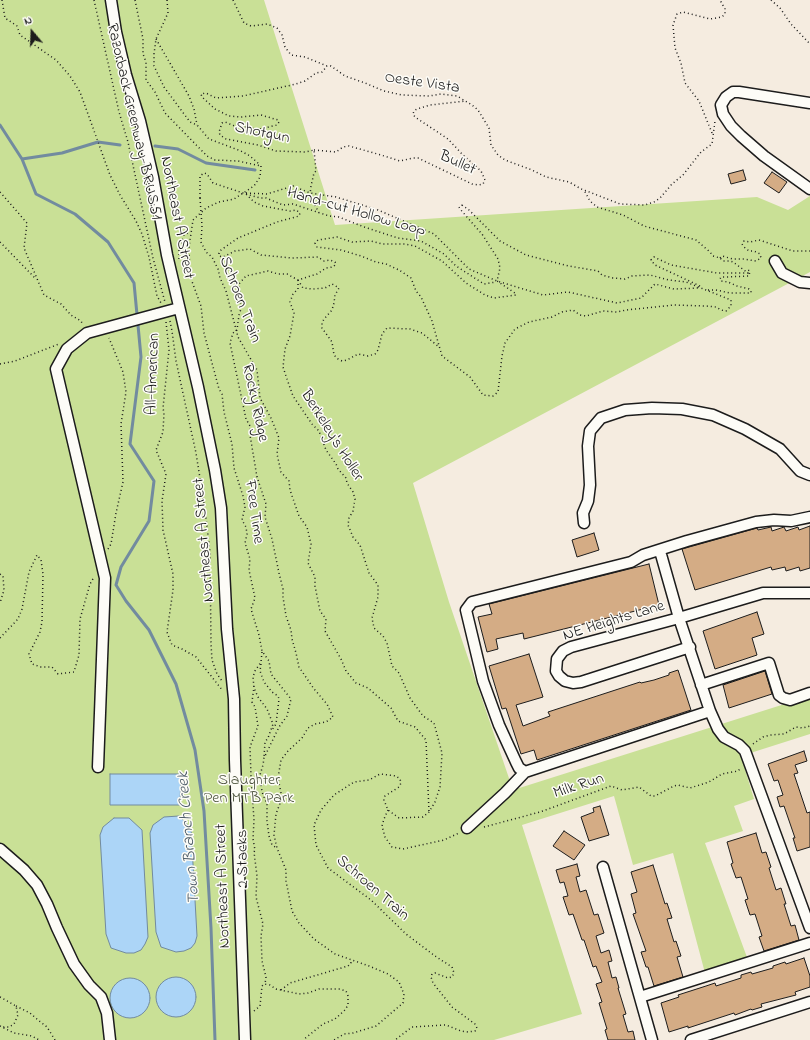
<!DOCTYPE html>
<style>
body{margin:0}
#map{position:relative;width:810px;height:1040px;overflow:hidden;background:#f5ece0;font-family:"Indie Flower",sans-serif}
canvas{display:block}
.north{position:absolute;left:12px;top:12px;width:40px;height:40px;-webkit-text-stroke:3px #fdfcf7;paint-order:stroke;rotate:341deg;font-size:11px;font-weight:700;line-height:16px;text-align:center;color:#1c1c1c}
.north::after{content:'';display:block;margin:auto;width:14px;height:18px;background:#1c1c1c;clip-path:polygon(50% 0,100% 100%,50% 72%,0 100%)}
</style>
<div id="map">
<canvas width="810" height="1040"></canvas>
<div class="north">N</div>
</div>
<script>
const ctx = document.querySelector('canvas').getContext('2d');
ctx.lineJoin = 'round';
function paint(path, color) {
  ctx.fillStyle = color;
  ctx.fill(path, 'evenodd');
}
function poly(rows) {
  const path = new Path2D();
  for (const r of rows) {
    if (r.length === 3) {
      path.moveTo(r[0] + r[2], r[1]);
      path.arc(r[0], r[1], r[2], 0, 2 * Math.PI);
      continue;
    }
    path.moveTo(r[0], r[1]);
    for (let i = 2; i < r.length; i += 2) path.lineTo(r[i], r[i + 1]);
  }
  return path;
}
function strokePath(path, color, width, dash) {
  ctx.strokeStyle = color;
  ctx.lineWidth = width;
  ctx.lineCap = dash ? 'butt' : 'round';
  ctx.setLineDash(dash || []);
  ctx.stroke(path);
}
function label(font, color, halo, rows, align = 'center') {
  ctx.font = font + ' "Indie Flower",sans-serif';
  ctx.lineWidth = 3;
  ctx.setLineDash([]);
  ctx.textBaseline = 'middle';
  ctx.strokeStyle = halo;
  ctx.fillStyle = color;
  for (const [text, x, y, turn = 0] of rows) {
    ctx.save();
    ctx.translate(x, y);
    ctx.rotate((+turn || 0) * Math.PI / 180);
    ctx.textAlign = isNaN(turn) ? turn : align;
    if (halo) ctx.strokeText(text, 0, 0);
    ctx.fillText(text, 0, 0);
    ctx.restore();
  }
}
paint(poly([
 [0,0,264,0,335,225,757,197,788,210,810,196,810,272,413,483,449,602,513,790,810,696,810,734,741,756,754,799,734,806,743,831,705,843,748,960,705,973,673,853,633,865,614,796,522,825,582,1014,494,1040,0,1040]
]), '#c9e096');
const water = poly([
 [110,774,181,774,180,805,110,805,110,774],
 [179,816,191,828,197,936,195,943,191,948,184,951,176,952,161,947,156,932,150,833,153,825,164,817,179,816],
 [114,818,129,818,142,830,148,937,145,944,141,950,134,953,126,953,111,948,106,934,100,835,103,827,114,818],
 [176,997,20],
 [130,998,20]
]);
paint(water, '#acd5f7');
strokePath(water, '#728b9f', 1);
strokePath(poly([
 [0,125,22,159,36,194,75,214,108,242,134,283,141,357,130,444,154,481,149,521,121,567,116,585,126,601,149,630,176,684,195,750,204,811,211,928,215,1040],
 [155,146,178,149,206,163,255,170],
 [22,159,62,153,98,142,120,145]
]), '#728b9f', 3);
const building = poly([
 [743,170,746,180,731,184,728,174,743,170],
 [772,172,787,182,779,193,764,183,772,172],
 [810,526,810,568,800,571,799,567,786,571,785,567,772,570,771,567,695,590,682,549,757,528,758,530,771,527,772,531,784,527,786,531,798,527,799,530,810,526],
 [594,533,599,550,577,557,572,540,594,533],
 [649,564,659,605,524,639,523,633,496,639,498,649,487,652,478,617,492,614,489,604,649,564],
 [757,612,764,634,752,638,757,655,715,669,703,631,757,612],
 [529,654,543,697,516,705,523,726,550,716,548,712,640,682,641,683,654,680,669,675,669,673,678,670,691,710,537,760,534,750,521,754,506,708,502,709,489,666,529,654],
 [765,671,772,694,729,708,723,685,765,671],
 [804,751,807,761,795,765,798,773,794,774,807,813,810,812,810,847,797,851,793,838,795,838,784,806,780,807,777,797,783,795,778,780,774,781,768,764,804,751],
 [600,806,609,835,589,841,581,817,594,812,593,808,600,806],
 [564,831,585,845,574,860,553,846,564,831],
 [756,833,762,853,766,852,771,867,769,868,776,890,781,888,786,904,784,904,791,926,795,925,799,940,764,951,759,937,762,936,755,914,750,915,745,900,748,899,741,877,736,878,731,864,733,863,727,842,756,833],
 [577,864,580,876,576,877,580,892,586,890,594,915,598,914,604,933,596,936,601,953,609,950,612,961,608,962,612,978,616,977,619,988,618,988,626,1014,623,1015,628,1032,633,1031,635,1040,608,1040,605,1030,607,1029,599,1003,602,1002,596,984,602,982,596,966,593,967,584,940,582,940,573,914,569,915,563,897,568,896,564,882,560,883,556,870,577,864],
 [653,865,665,904,667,903,672,918,667,919,674,942,676,941,681,956,677,957,683,977,654,986,648,967,646,967,641,952,646,951,633,914,636,913,631,894,637,892,631,872,653,865],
 [804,958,810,976,810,987,795,992,796,995,761,1004,762,1007,752,1010,751,1009,735,1015,734,1013,688,1028,688,1026,669,1032,661,1003,679,997,678,995,706,986,715,983,716,986,741,978,741,975,751,972,752,974,773,968,773,966,785,962,786,964,804,958]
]);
paint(building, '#d4ac85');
strokePath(building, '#1c1c1c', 1);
const minor = poly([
 [111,0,116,32,126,75,140,121,153,177,167,255,198,387,215,470,221,508,227,629,234,699,235,760,245,1040],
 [810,103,739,92,733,92,726,97,721,105,723,114,731,126,741,136,764,156,810,189],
 [775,261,782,273,800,282,810,283],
 [584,523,583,513,588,501,590,485,588,446,590,431,601,418,625,410,652,408,682,409,713,415,745,429,780,449,800,471,810,475],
 [660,551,679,618,710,711,718,729,724,737,739,745,745,751,810,928],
 [690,647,581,682,573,683,565,681,559,676,556,671,557,659,563,651,571,647,679,618,763,593,810,593],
 [701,685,769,663,779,695,783,698,790,700,810,693],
 [710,711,525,772,519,768,516,762,499,725,483,681,466,610,472,602,631,562,643,555,687,541,756,522,774,520,791,521,810,517],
 [98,767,105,578,56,369,67,349,87,333,179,308],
 [467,828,505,793,525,772],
 [0,849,24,870,37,885,47,904,57,928,74,964,89,985,101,997,107,1013,110,1040],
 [603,867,652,1040],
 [640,997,810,943],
 [691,1040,810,1002]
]);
strokePath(minor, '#1c1c1c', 13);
strokePath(poly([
 [2,0,5,18,17,26,20,35,56,60,70,76,80,92,110,175,120,195,136,221,142,234,149,257,157,296,161,303],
 [94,0,119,112,128,142,153,258,165,302],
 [135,0,143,39,143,54,146,62,146,80,155,92,165,113,207,156,215,160,238,161,261,166],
 [167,0,168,13,156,39,154,54,154,66,164,87,190,122,197,125,209,139,241,151,250,156,259,164],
 [233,0,244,23,251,26,267,24,277,28,282,35,285,47,291,55,305,57,327,66,331,66,345,76,365,83,384,91,402,95,429,96,441,94,457,96,472,105,478,110,489,128,491,145,498,155,505,160,532,170,546,177,569,182,583,190],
 [771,0,780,8,791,24,810,44],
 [156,39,189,96,194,109,197,125],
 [712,133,699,101,685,83,681,63,675,48,673,25,677,14,683,12,710,19,722,17,725,14,725,9,720,0],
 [314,150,336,152,343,147,349,146,381,155,400,161,413,158,418,158,472,184,479,185,483,184,485,180,481,171,463,155,448,139,415,117,413,114,414,111,417,109,430,105,466,101],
 [261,166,260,177,254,186,234,199,219,202,206,208,193,220,189,247,190,276,201,306,204,333,219,389,222,394,224,412,232,444,234,468,243,496,245,507,242,520,246,527,247,534,245,543,250,559,249,570,255,598,251,609,259,635,262,651,269,661,271,674,291,699,287,716,279,727,264,758,263,765,260,775,262,792,267,804,267,821,269,836,272,845,277,848],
 [0,192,27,223,24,248,44,295,61,304,71,315,81,321,83,325],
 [246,193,267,194,293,186,310,193,336,197,378,210,434,234,469,269,497,281,543,295,568,292,617,303,641,298,655,284,674,289,700,288],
 [246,194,260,198,266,198,283,205,293,204,329,216,339,217,364,227,398,238,421,241,444,254,456,266,484,284,496,282],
 [200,198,200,176,204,173,207,174,213,183,246,194,254,202,263,206,290,211,296,210,300,213,299,216,277,222,238,238,221,250,219,253,219,256,223,257,235,251,250,249,261,255,292,258,318,257,324,261,330,260,335,262,336,264,333,267,326,268,317,274,298,280,287,274,278,274,268,271,246,276,239,284,241,309,239,315,237,330,233,333,230,343,246,419,250,426,250,435,257,477,266,504,265,517,272,539,279,573,283,589,283,597,286,616,291,630,292,639,296,653,299,667,314,689,327,704,333,717,326,722,315,724,308,728,302,738,288,751,281,760,278,778,282,798,276,814,274,835,277,848,286,870,286,881,292,911,299,923,314,939,335,954,369,966,388,974,399,982,404,994,403,1003,376,1026,353,1033,344,1034,334,1040],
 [462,205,469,210,500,241,526,255,569,266,598,271,602,275,613,278,625,279,632,276,650,275,669,280,686,282,731,300,731,306,726,311,721,310,716,307,706,306,674,305,626,310,617,312,603,311,586,316,580,315,573,310,562,312,552,317,529,322,515,329,505,343,502,356,498,392,493,396,483,395,470,377,442,356,432,321,421,297,416,291,411,278,399,270,386,264,376,262,361,256,341,250,317,247,315,243,318,240,337,237,352,242,371,241,382,244,405,244,415,246,442,261,466,283,485,295,494,298,516,295,515,293,497,281,500,268,498,259,482,234,460,209,459,207,462,205],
 [319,213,310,195,311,186,314,173,316,171,314,150,306,152,276,151,258,145,226,139,220,135,219,132,222,123,225,122,237,127,250,127,256,130,277,125,279,122,278,120,261,115,241,117,229,116,215,109,202,97,201,94,206,93,216,98,243,96,296,84,305,81,316,73,322,72,327,66],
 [202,226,201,242,206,252,212,257,218,269,220,278,226,291,238,337,257,370,260,398,271,418,279,438,277,454,281,472,289,481,290,490,299,516,307,527,311,544,308,563,315,577,315,586,320,611,326,619,325,631,341,659,346,671,356,683,368,688,391,708,398,721,415,727,426,740,429,812],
 [0,242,36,279],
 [720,258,722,256,733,259,743,259,756,261,761,258,760,254,754,251,749,251,744,247,742,244,744,241,750,242,759,240,793,251,810,251],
 [179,259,179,249,184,235,190,232],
 [298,280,298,289,293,294,290,302,294,313,290,336,285,349,283,367,287,379,293,396,312,424,319,431,326,450,336,464,338,469,346,478,347,483,353,492,355,499,353,511,349,518,348,525,353,537,360,545,369,573,378,585,378,597,372,618,374,628,383,636,387,643,392,666,399,673,410,698,423,716,434,723,442,753,440,787,435,802,429,812,423,817,399,818,388,810,384,800,385,796,399,787,401,783,400,779,396,776,380,774,369,780,354,782,334,795,321,810,314,825,316,845,328,868,371,900,406,934,435,956,452,967,454,973,452,977,448,978,435,973,432,974,431,977,433,983,452,1007,475,1024,477,1028,475,1031,468,1032,461,1031,446,1025,412,1027,395,1040],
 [298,280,303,288,313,289,325,288,332,284,339,288,335,295,334,303,332,310,324,319,322,323,322,328,332,342,334,355,338,359,342,361,347,360,358,354,368,356,375,354,378,350,382,334,387,328,410,329,422,333,439,347],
 [700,286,655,265,651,260,654,257,671,265,717,273,748,273,733,262,730,261,723,261,720,258,713,256,710,252,696,240,644,226,623,215,597,207,590,201,584,190,620,204,645,205,654,202,660,198,672,184,683,175,701,152,712,144,715,121],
 [708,290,716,290,730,293,751,293,751,291,749,289,737,286,728,282,721,281,720,279,721,277,726,277,749,276,750,271,746,269],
 [170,321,172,331,176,361,196,453,205,510,210,552,211,644,212,660,217,674,222,681],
 [166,322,169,350,163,408,164,413,163,432,156,450,166,474,162,501,163,530,173,574,173,590,167,632,172,645,182,649,196,657,223,691],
 [0,364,15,361,59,344],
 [108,549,111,544,116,513,123,482,121,424,126,392,123,372,109,338],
 [0,574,3,576,4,590,0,603],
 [0,638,18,619,22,609,29,572,37,555,41,560,43,574,42,622,40,632,29,654,32,664,41,667,52,667,58,674,74,672,79,655,80,619,90,584,94,577],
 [262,652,261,662,255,671,253,677,254,688,258,697,267,709,273,724,268,738,265,742,264,757],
 [261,664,260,671,264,682,272,692,278,696,279,699,276,724,272,730],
 [254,686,252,702,255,707,258,726,250,747,251,776,254,820,253,839,255,850,254,852,257,876,256,897,263,924,261,936,262,961,266,977,265,984],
 [753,744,763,737,770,735,784,734,796,727,803,728,810,726],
 [388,810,384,819,382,826,385,837,392,847,403,849,444,840,459,833],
 [484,827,540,812,611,786,622,790,639,787,651,796,655,796,674,786,678,785,690,788,709,782,722,774,738,771,741,768],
 [281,990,290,983,348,966,351,963,350,960],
 [0,997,16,1006,18,1015,14,1024,9,1027,3,1027],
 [16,1006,30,1013,38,1020,47,1027,55,1040],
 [254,1011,260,1006,262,986,264,984,270,985,276,989,299,994,308,993,319,989,339,989,346,991,348,996,348,1005,345,1010,335,1019,323,1024,303,1040],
 [0,1026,14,1033,32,1036,39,1040]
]), '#1c1c1c', 1.5, [1, 3]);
strokePath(minor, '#fdfcf7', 10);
strokePath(poly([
 [200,198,202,226]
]), '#1c1c1c', 1.5, [1, 3]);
label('16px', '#1c1c1c', '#fdfcf7', [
 ["Oeste Vista",422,84,8],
 ["Razorback Greenway-BR:US:51",133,122,77],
 ["Shotgun",262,134,12],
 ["Bullet",457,164,25],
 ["Hand-cut Hollow Loop",356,213,16],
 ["Northeast A Street",176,218,79],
 ["Schroen Train",239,300,69],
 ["All-American",154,374,-88],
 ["Rocky Ridge",254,403,78],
 ["Berkeley's Holler",331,436,58],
 ["Free Time",253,512,82],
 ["Northeast A Street",205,540,-95],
 ["NE Heights Lane",614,622,-17],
 ["Milk Run",579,787,-18],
 ["2 Stacks",244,859,-91],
 ["Northeast A Street",224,886,-92],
 ["Schroen Train",372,889,41]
]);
label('16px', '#505741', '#fdfcf7', [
 ["Slaughter",249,781],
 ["Pen MTB Park",249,799]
]);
label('italic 17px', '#4e5d69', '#fdfcf7', [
 ["Town Branch Creek",190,838,-95]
]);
</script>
